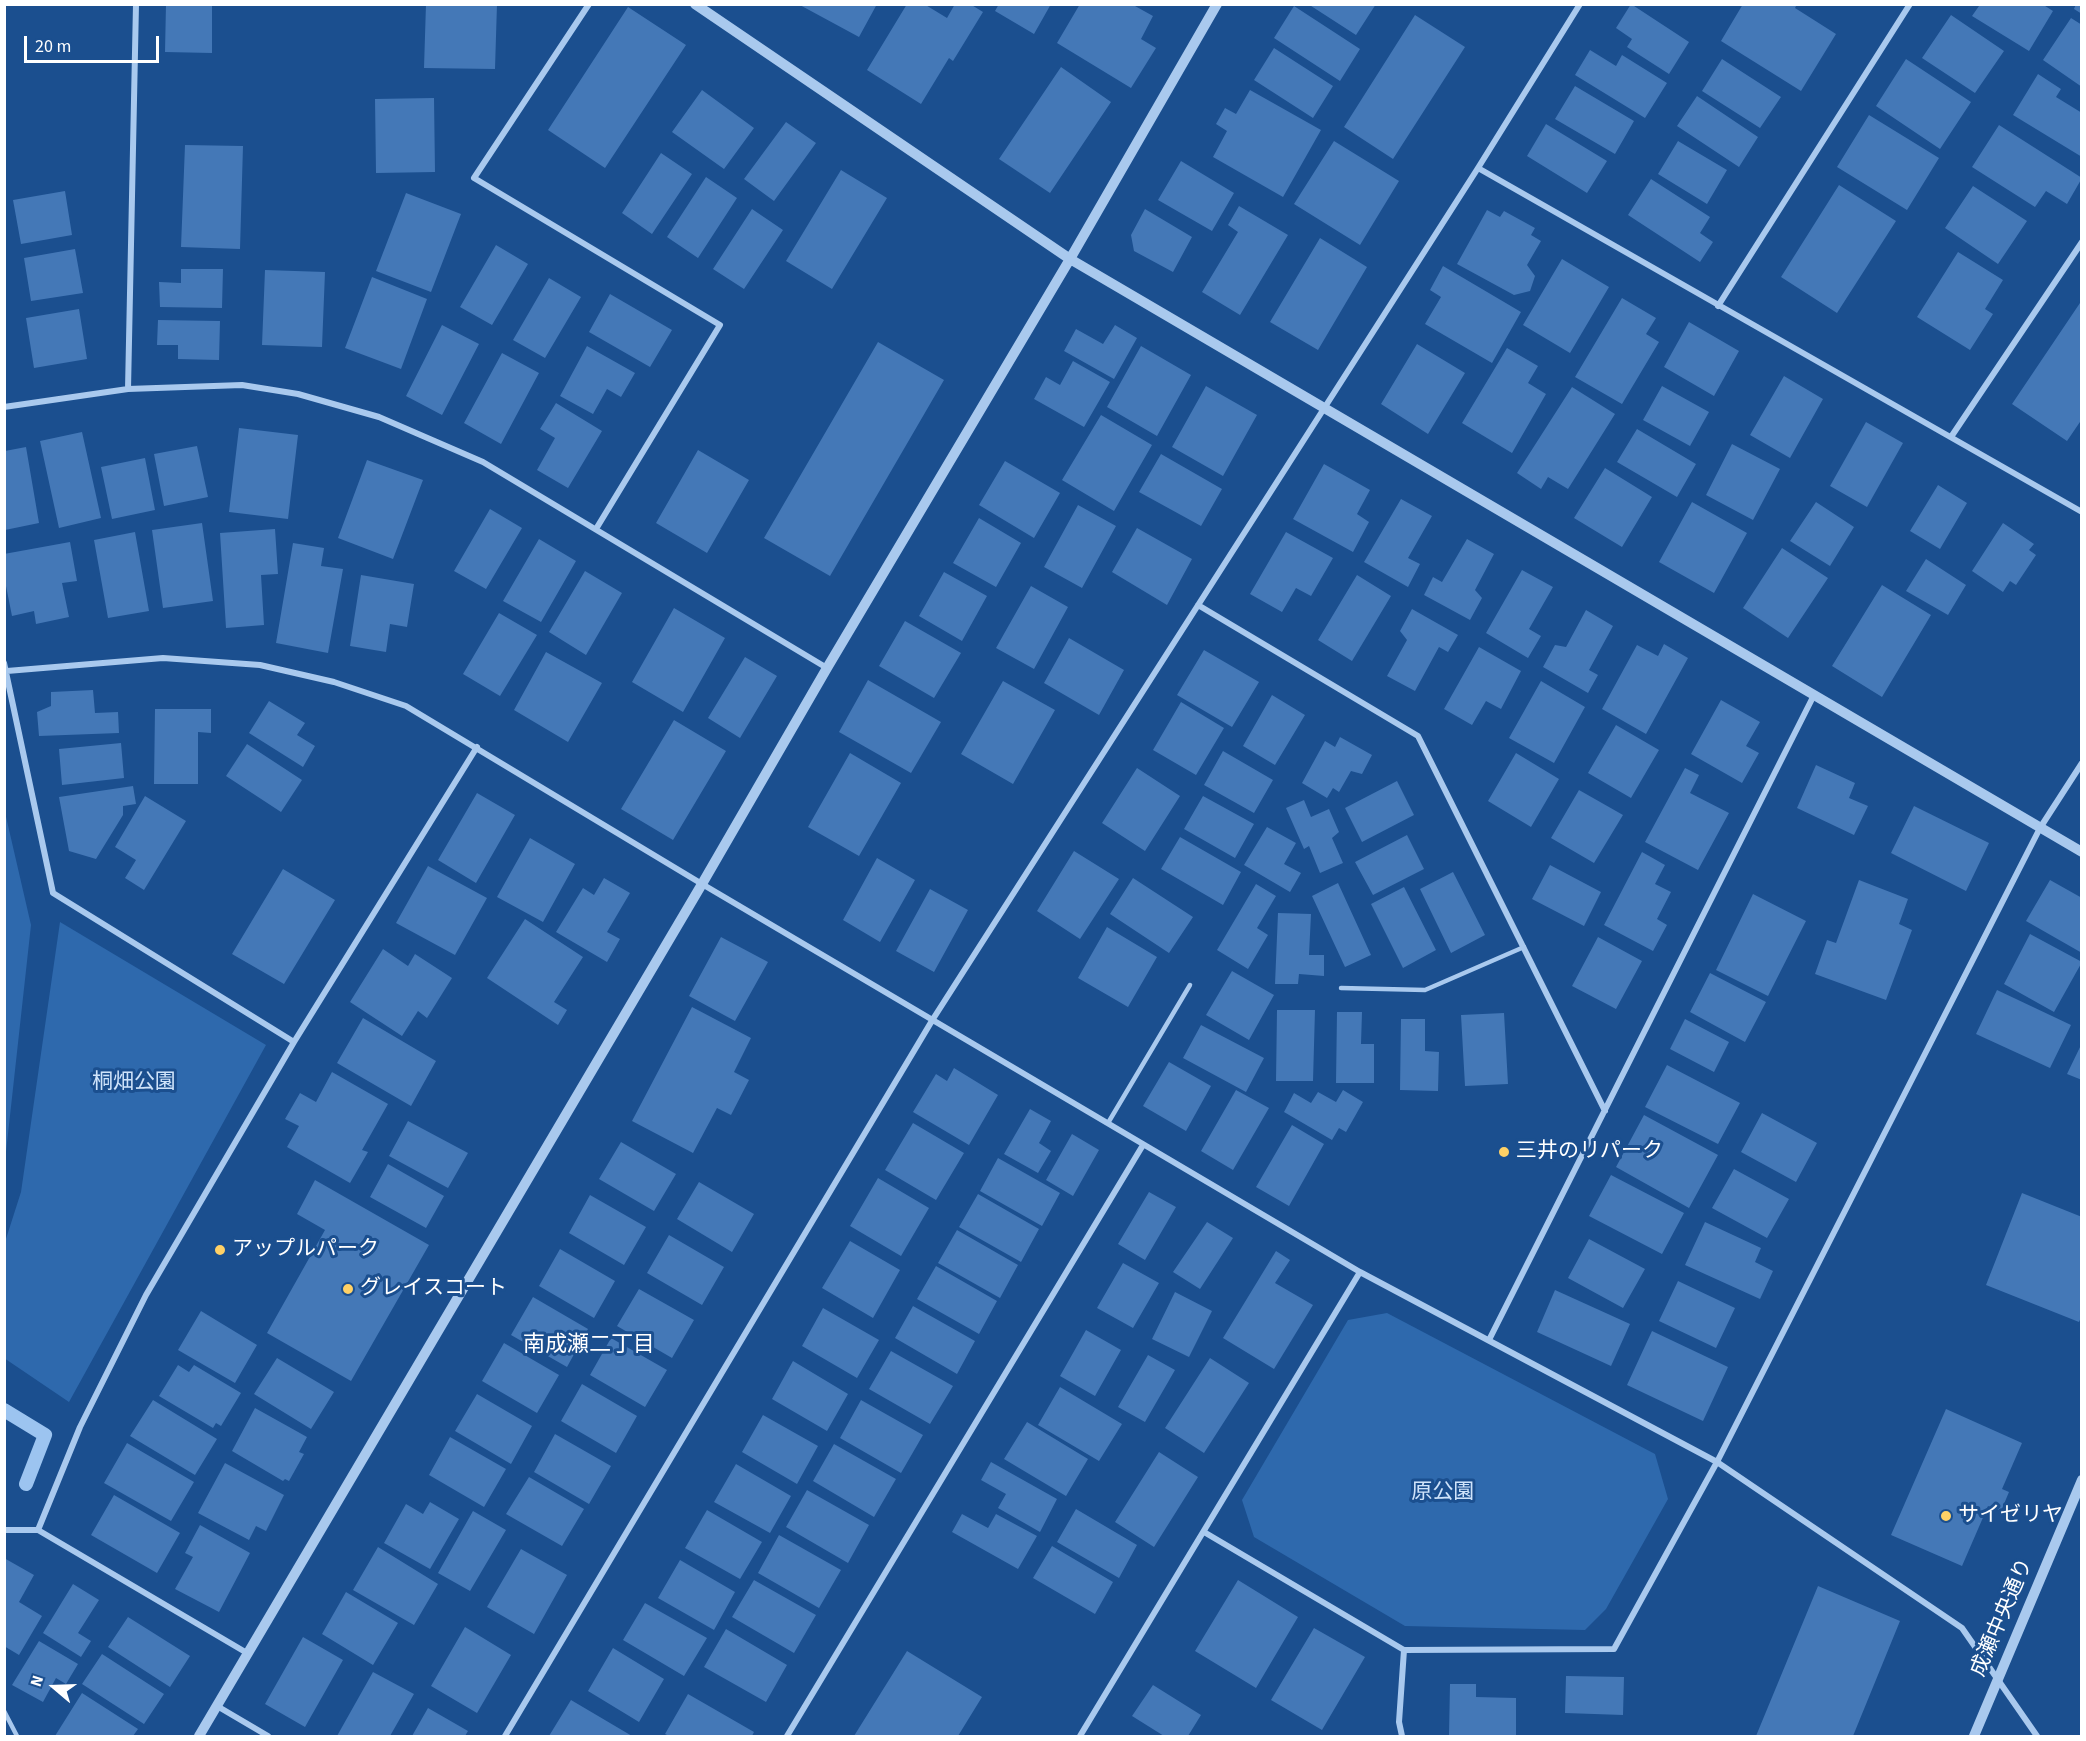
<!DOCTYPE html>
<meta charset="utf-8">
<style>
body{margin:0}
#map{position:relative;width:2086px;height:1741px;overflow:hidden;background:#1b4f8f;font-family:"Source Sans 3",sans-serif}
canvas{display:block}
.frame{position:absolute;inset:0;border:6px solid #fff;pointer-events:none}
.north{position:absolute;left:24px;top:1657px;width:60px;height:60px;-webkit-text-stroke:4px #1b4f8f;paint-order:stroke;rotate:289deg;font-size:16px;font-weight:700;line-height:24px;text-align:center;color:#fff}
.north::after{content:'';display:block;margin:auto;width:21px;height:27px;background:#fff;clip-path:polygon(50% 0,100% 100%,50% 72%,0 100%)}
.scale{position:absolute;left:24px;top:36px;width:135px;height:27px;box-sizing:border-box;border:3px solid #fff;border-top:0;padding-left:8px;font-size:18px;line-height:21px;white-space:nowrap;color:#fff;-webkit-text-stroke:4px #1b4f8f;paint-order:stroke}
</style>
<div id="map">
<canvas width="2086" height="1741"></canvas>
<div class="frame"></div>
<div class="north">N</div>
<div class="scale">20 m</div>
</div>
<script>
const ctx = document.querySelector('canvas').getContext('2d');
ctx.lineJoin = 'round';
function paint(path, color) {
  ctx.fillStyle = color;
  ctx.fill(path, 'evenodd');
}
function poly(rows) {
  const path = new Path2D();
  for (const r of rows) {
    path.moveTo(r[0], r[1]);
    for (let i = 2; i < r.length; i += 2) path.lineTo(r[i], r[i + 1]);
  }
  return path;
}
function strokePath(path, color, width, dash) {
  ctx.strokeStyle = color;
  ctx.lineWidth = width;
  ctx.lineCap = dash ? 'butt' : 'round';
  ctx.setLineDash(dash || []);
  ctx.stroke(path);
}
function label(font, color, halo, rows, align = 'center') {
  ctx.font = font + ' "Source Sans 3","Noto Sans JP",sans-serif';
  ctx.lineWidth = 6;
  ctx.setLineDash([]);
  ctx.textBaseline = 'middle';
  ctx.strokeStyle = halo;
  ctx.fillStyle = color;
  for (const [text, x, y, turn = 0] of rows) {
    ctx.save();
    ctx.translate(x, y);
    ctx.rotate((+turn || 0) * Math.PI / 180);
    ctx.textAlign = isNaN(turn) ? turn : align;
    if (halo) ctx.strokeText(text, 0, 0);
    ctx.fillText(text, 0, 0);
    ctx.restore();
  }
}
paint(poly([
 [4,808,31,925,5,1161,4,1161],
 [60,922,266,1045,69,1402,4,1358,5,1242,21,1192],
 [1387,1313,1655,1454,1668,1499,1606,1609,1585,1630,1405,1626,1254,1537,1242,1500,1348,1320]
]), '#2e69ad');
strokePath(poly([
 [4,1410,45,1435,26,1484]
]), '#9cc4f0', 14);
paint(poly([
 [166,4,212,4,212,53,165,52],
 [426,4,497,4,495,69,424,68],
 [798,4,877,4,859,37],
 [907,4,924,4,947,18,955,4,970,4,983,12,953,61,949,58,921,104,867,70],
 [999,4,1051,4,1034,34,995,11],
 [1080,4,1135,4,1135,6,1153,16,1141,39,1156,48,1131,88,1057,43],
 [1308,4,1376,4,1356,35],
 [1631,4,1689,42,1669,74,1627,47,1632,39,1616,28],
 [1743,4,1797,4,1795,8,1836,34,1801,91,1721,41],
 [1977,4,2042,4,2053,11,2029,51,1972,16,1979,6],
 [2076,4,2082,4,2082,14,2074,9],
 [1294,6,1360,49,1340,81,1274,38],
 [628,7,686,45,605,168,548,130],
 [1415,15,1465,47,1393,159,1344,127],
 [1951,15,2004,51,1975,93,1922,58],
 [2071,18,2082,25,2082,87,2043,60],
 [1274,48,1333,86,1313,118,1254,80],
 [1590,50,1616,66,1622,55,1667,83,1645,118,1575,75],
 [1722,59,1781,97,1760,128,1702,91],
 [1906,59,1971,102,1940,149,1876,106],
 [1061,67,1111,102,1050,193,999,159],
 [2038,74,2061,89,2056,97,2082,113,2082,157,2013,115],
 [1575,86,1634,121,1615,154,1555,119],
 [702,90,754,128,724,169,672,132],
 [1250,90,1321,130,1283,197,1213,157,1227,131,1216,124,1225,108,1236,114],
 [1697,96,1758,137,1739,167,1677,126],
 [434,98,435,172,376,173,375,99],
 [1869,115,1939,158,1907,210,1837,167],
 [786,122,816,143,774,201,744,179],
 [1546,124,1607,161,1587,193,1527,156],
 [1999,125,2082,178,2067,204,2046,191,2035,207,1972,167],
 [1334,141,1399,181,1360,245,1294,204],
 [1678,141,1727,170,1707,204,1658,174],
 [185,145,243,146,240,249,181,247],
 [661,153,692,174,652,234,622,213],
 [1181,161,1234,193,1212,231,1158,200],
 [841,170,887,198,832,289,786,261],
 [706,177,737,198,698,258,667,237],
 [1651,179,1710,217,1700,233,1713,242,1700,262,1628,215],
 [1839,185,1896,221,1837,313,1781,277],
 [1973,186,2027,221,1998,264,1945,228],
 [65,191,72,235,21,244,13,200],
 [406,193,461,214,431,292,376,271],
 [1239,206,1288,235,1240,315,1202,292,1238,232,1228,225],
 [752,209,783,230,744,289,713,269],
 [1145,209,1192,237,1173,272,1134,251,1131,235],
 [1487,210,1500,217,1504,211,1535,228,1531,235,1541,241,1527,265,1535,276,1530,291,1514,295,1457,264],
 [1320,238,1367,267,1318,350,1270,322],
 [496,245,528,264,492,325,460,307],
 [75,249,83,293,31,301,24,258],
 [1958,252,2003,280,1985,309,1993,314,1970,350,1917,317],
 [1562,259,1609,287,1570,353,1523,325],
 [1443,266,1521,312,1492,363,1425,324,1441,297,1430,290],
 [181,269,223,269,222,308,160,307,159,282,181,283],
 [265,270,325,272,322,347,262,345],
 [372,277,427,299,401,369,345,348],
 [549,278,581,297,545,358,513,340],
 [610,294,672,330,650,367,589,332],
 [1622,298,1656,318,1646,334,1659,342,1622,404,1575,377],
 [2082,300,2082,419,2067,441,2012,404],
 [79,309,87,359,34,368,26,318],
 [158,320,220,321,219,360,178,359,178,345,157,345],
 [1689,322,1739,351,1714,396,1664,367],
 [442,325,479,344,442,415,406,396],
 [1115,325,1137,338,1114,379,1064,351,1076,329,1103,344],
 [878,342,944,380,830,576,764,538],
 [1417,344,1465,373,1428,434,1381,404],
 [587,346,635,373,621,397,607,389,593,414,560,396],
 [1141,346,1191,375,1157,436,1107,407],
 [1507,348,1538,366,1528,383,1546,394,1512,453,1462,423],
 [502,353,539,373,501,444,464,423],
 [1073,361,1110,382,1084,427,1034,399,1046,377,1060,385],
 [1784,376,1823,399,1790,458,1750,435],
 [1206,386,1257,415,1223,476,1172,447],
 [1662,386,1709,412,1690,446,1643,420],
 [1572,387,1615,414,1568,489,1548,477,1541,489,1517,473],
 [556,403,602,431,568,488,537,470,555,438,540,429],
 [1101,415,1152,445,1114,511,1062,480],
 [1866,422,1903,443,1867,507,1830,486],
 [239,428,298,435,288,519,229,512],
 [1637,429,1696,464,1677,497,1617,462],
 [82,432,101,518,59,528,40,441],
 [1732,444,1780,469,1753,520,1706,495],
 [197,446,208,497,164,506,154,454],
 [26,447,39,523,5,530,5,451],
 [698,450,749,480,707,553,656,523],
 [1161,454,1222,489,1201,526,1139,492],
 [145,458,155,510,112,519,101,467],
 [367,460,423,480,393,559,338,538],
 [1005,461,1060,493,1034,538,979,505],
 [1324,464,1370,490,1357,514,1369,522,1353,552,1293,519],
 [1605,468,1652,497,1622,547,1574,518],
 [1938,485,1967,503,1940,549,1910,531],
 [1401,499,1432,516,1408,558,1420,564,1408,587,1364,562],
 [1692,502,1747,533,1714,593,1659,562],
 [1816,502,1854,527,1830,566,1790,541],
 [1078,505,1116,526,1082,588,1044,567],
 [490,509,522,528,486,589,454,571],
 [979,518,1021,543,996,587,953,563],
 [202,523,213,601,163,608,152,530],
 [2003,523,2034,544,2029,550,2036,555,2016,585,2010,581,2003,592,1972,571],
 [1137,528,1192,559,1167,605,1112,572],
 [275,529,278,574,261,575,264,625,226,628,220,533],
 [135,532,149,611,108,618,94,540],
 [1286,532,1333,558,1311,596,1296,588,1282,612,1250,594],
 [539,539,576,561,541,622,503,601],
 [1467,539,1494,554,1475,590,1482,598,1470,620,1424,595,1433,577,1442,582],
 [70,542,77,581,62,583,69,617,36,624,34,611,12,616,4,576,4,554],
 [293,543,324,548,321,566,343,569,328,653,276,643],
 [1782,548,1828,578,1788,638,1743,608],
 [1926,559,1966,585,1948,615,1906,591],
 [1522,570,1553,587,1529,629,1541,636,1528,658,1486,633],
 [585,571,622,593,586,655,549,632],
 [944,572,987,596,962,641,919,616],
 [361,575,414,584,407,627,390,624,386,652,350,646],
 [1357,575,1391,596,1352,661,1318,640],
 [1882,585,1931,615,1882,697,1832,666],
 [1031,586,1068,607,1034,669,996,648],
 [674,608,725,638,683,712,632,682],
 [1412,609,1458,635,1448,652,1439,647,1415,691,1387,676,1407,640,1400,631],
 [1586,610,1613,626,1589,670,1598,675,1588,693,1543,667,1555,645,1566,647],
 [499,613,537,635,500,696,463,674],
 [905,621,961,653,934,698,879,666],
 [1069,638,1124,670,1099,715,1044,683],
 [1664,644,1688,658,1646,734,1602,709,1637,645,1658,656],
 [1479,647,1521,671,1501,709,1486,701,1472,725,1444,709],
 [1204,650,1259,682,1232,727,1177,695],
 [546,652,602,683,568,742,514,710],
 [745,657,777,676,740,738,708,718],
 [868,680,941,722,911,773,839,732],
 [1003,681,1055,710,1013,784,961,754],
 [1541,681,1585,707,1554,763,1509,738],
 [93,690,95,713,118,712,119,733,39,736,37,712,51,706,51,692],
 [1272,695,1305,715,1275,765,1243,746],
 [1721,700,1760,722,1746,746,1759,753,1742,783,1691,754],
 [269,701,305,723,297,735,315,746,303,767,249,733],
 [1181,702,1224,728,1196,775,1153,750],
 [155,709,211,709,211,733,198,732,198,784,154,784],
 [674,720,726,751,673,840,621,809],
 [1616,725,1659,750,1631,798,1588,773],
 [1340,737,1372,755,1362,774,1351,771,1339,792,1333,788,1327,798,1302,783,1325,741,1335,747],
 [121,743,124,778,62,785,59,749],
 [247,744,302,780,281,812,226,776],
 [1223,751,1273,780,1254,813,1204,785],
 [850,753,901,783,859,856,808,827],
 [1516,753,1559,779,1531,827,1488,801],
 [1816,765,1855,783,1849,798,1868,806,1854,835,1797,808],
 [1137,768,1180,796,1145,851,1102,823],
 [1685,768,1699,775,1690,793,1729,813,1698,870,1645,842],
 [1397,781,1414,815,1362,842,1345,808],
 [133,786,136,804,123,806,123,815,96,859,69,851,59,797],
 [1579,790,1623,815,1594,863,1551,838],
 [477,793,515,815,476,883,438,860],
 [145,796,186,821,144,890,125,878,136,860,115,847],
 [1203,796,1254,824,1235,858,1184,829],
 [1304,800,1311,817,1329,809,1339,832,1332,838,1343,863,1320,873,1309,846,1304,849,1286,808],
 [1914,806,1989,843,1966,891,1891,853],
 [1267,827,1296,843,1284,864,1301,873,1290,892,1244,865],
 [1407,835,1424,869,1373,895,1355,862],
 [1180,837,1241,872,1223,905,1161,869],
 [530,838,575,864,543,922,497,897],
 [1074,851,1119,879,1080,939,1037,911],
 [1642,852,1665,865,1655,884,1671,892,1657,919,1667,925,1653,951,1604,925],
 [877,858,915,880,880,942,843,920],
 [1550,865,1601,892,1584,926,1532,899],
 [428,866,487,898,455,955,396,923],
 [283,869,335,900,284,984,232,954],
 [1453,872,1485,935,1451,953,1420,889],
 [604,878,630,893,607,932,620,939,607,962,556,932,583,888,594,895],
 [1133,878,1193,917,1169,953,1110,914],
 [1859,880,1908,899,1899,924,1912,930,1886,1000,1815,974,1827,940,1836,943],
 [2050,880,2082,898,2082,953,2026,921],
 [1338,883,1371,955,1345,967,1312,896],
 [1256,884,1276,896,1257,928,1268,935,1248,969,1217,950],
 [1404,887,1436,950,1403,968,1371,904],
 [930,889,968,910,934,972,896,951],
 [1753,894,1806,921,1768,996,1716,970],
 [1278,913,1311,914,1309,955,1324,955,1324,976,1299,974,1298,984,1275,984],
 [525,919,583,957,554,1002,567,1010,558,1025,487,978],
 [1107,927,1157,957,1128,1007,1078,978],
 [2030,934,2082,962,2054,1012,2004,984],
 [721,937,768,962,735,1021,689,996],
 [1598,937,1642,961,1616,1009,1572,986],
 [383,949,408,966,415,954,452,978,427,1018,418,1011,402,1036,350,1002],
 [1232,971,1274,995,1249,1040,1206,1015],
 [1710,973,1766,1002,1745,1042,1690,1012],
 [1997,990,2071,1025,2050,1068,1976,1034],
 [692,1007,751,1038,734,1072,749,1080,731,1115,717,1108,693,1153,632,1121],
 [1277,1010,1315,1010,1313,1081,1276,1081],
 [1337,1012,1362,1012,1361,1044,1374,1044,1374,1083,1336,1083],
 [1504,1013,1508,1084,1465,1086,1461,1015],
 [363,1018,436,1061,411,1106,337,1063],
 [1401,1019,1425,1019,1425,1051,1439,1052,1438,1091,1400,1090],
 [1685,1019,1729,1042,1714,1072,1670,1049],
 [1201,1025,1264,1058,1246,1092,1183,1058],
 [2082,1043,2082,1080,2067,1074],
 [1169,1062,1211,1086,1186,1131,1143,1106],
 [1667,1065,1740,1103,1718,1144,1645,1107],
 [954,1068,998,1095,969,1145,913,1112,936,1074,947,1081],
 [332,1072,388,1104,362,1150,368,1152,350,1183,287,1147,299,1126,285,1119,300,1093,316,1102],
 [1236,1090,1269,1108,1233,1170,1201,1151],
 [1343,1090,1363,1102,1346,1132,1339,1128,1332,1140,1284,1112,1294,1093,1311,1103,1318,1092,1336,1102],
 [1030,1109,1051,1121,1039,1143,1051,1151,1038,1173,1004,1154],
 [1762,1113,1817,1143,1796,1182,1741,1152],
 [1644,1115,1718,1155,1689,1208,1616,1167],
 [408,1121,468,1153,448,1188,389,1156],
 [913,1123,964,1153,936,1200,885,1170],
 [1292,1125,1324,1144,1289,1206,1256,1187],
 [1072,1134,1099,1150,1073,1196,1046,1180],
 [621,1142,676,1174,654,1211,599,1179],
 [998,1158,1060,1193,1042,1226,980,1191],
 [388,1164,444,1196,426,1228,370,1197],
 [1734,1169,1789,1199,1767,1238,1712,1208],
 [1611,1175,1684,1213,1662,1254,1589,1216],
 [878,1178,929,1208,901,1256,850,1226],
 [315,1180,429,1245,351,1381,267,1333,325,1230,297,1214],
 [699,1182,754,1214,732,1252,677,1219],
 [1149,1192,1176,1207,1145,1260,1118,1244],
 [2022,1193,2082,1217,2082,1315,2079,1322,1986,1285],
 [978,1194,1039,1229,1021,1262,959,1227],
 [590,1195,646,1227,624,1265,569,1233],
 [1207,1222,1233,1238,1200,1289,1173,1272],
 [1705,1222,1761,1248,1755,1262,1773,1271,1760,1299,1685,1265],
 [957,1230,1018,1265,1000,1298,938,1263],
 [669,1235,724,1267,702,1305,647,1273],
 [1589,1239,1645,1269,1623,1308,1568,1278],
 [850,1241,900,1270,873,1318,822,1288],
 [560,1249,615,1281,594,1318,539,1286],
 [1276,1251,1290,1260,1275,1283,1313,1305,1274,1369,1223,1338],
 [1123,1263,1159,1283,1133,1328,1097,1308],
 [936,1266,997,1301,979,1334,917,1299],
 [1678,1281,1735,1308,1716,1348,1659,1321],
 [639,1289,694,1320,672,1358,617,1326],
 [1555,1290,1630,1324,1611,1366,1537,1332],
 [1175,1292,1212,1311,1189,1357,1152,1339],
 [533,1297,588,1329,567,1367,511,1335],
 [913,1306,975,1341,957,1374,895,1338],
 [823,1308,879,1340,857,1378,802,1346],
 [201,1311,257,1345,235,1383,178,1350],
 [1086,1330,1121,1350,1095,1396,1060,1376],
 [1652,1331,1728,1367,1703,1421,1627,1385],
 [611,1338,667,1370,645,1407,590,1375],
 [504,1343,559,1375,537,1413,482,1381],
 [891,1351,953,1386,930,1424,869,1389],
 [1148,1355,1175,1370,1145,1422,1118,1407],
 [277,1358,334,1392,311,1429,254,1394],
 [1210,1358,1249,1383,1204,1453,1165,1428],
 [793,1361,848,1394,827,1431,772,1399],
 [178,1365,189,1372,194,1365,241,1393,221,1426,216,1423,213,1428,159,1396],
 [582,1384,637,1416,616,1453,561,1421],
 [1060,1387,1122,1424,1099,1461,1038,1425],
 [477,1394,532,1426,511,1464,455,1431],
 [153,1400,217,1439,195,1475,130,1436],
 [861,1400,923,1435,901,1473,840,1438],
 [255,1408,307,1437,299,1452,304,1454,289,1481,285,1479,283,1481,232,1451],
 [1946,1409,2022,1443,2002,1489,2009,1492,2001,1511,1988,1506,1962,1566,1891,1535],
 [763,1415,818,1446,797,1484,742,1452],
 [1027,1422,1088,1459,1066,1496,1004,1459],
 [555,1434,611,1466,589,1504,534,1472],
 [450,1437,506,1469,484,1507,429,1475],
 [127,1443,194,1482,171,1521,104,1483],
 [834,1444,896,1479,874,1517,813,1481],
 [1159,1452,1198,1477,1154,1547,1115,1522],
 [991,1462,1057,1499,1040,1532,998,1508,1006,1494,981,1480],
 [225,1463,284,1495,266,1531,256,1526,249,1540,198,1513],
 [736,1464,791,1496,770,1533,714,1502],
 [529,1477,584,1509,562,1546,506,1514],
 [807,1490,869,1525,848,1563,786,1527],
 [114,1495,180,1533,157,1573,91,1535],
 [430,1502,459,1519,430,1569,384,1543,406,1504,423,1514],
 [1076,1509,1137,1545,1119,1578,1057,1542],
 [707,1510,762,1542,740,1579,685,1548],
 [473,1511,506,1530,470,1591,438,1573],
 [962,1514,988,1528,996,1514,1037,1536,1018,1569,952,1532],
 [200,1525,250,1553,219,1612,175,1589,193,1557,185,1553],
 [779,1535,841,1570,819,1608,758,1573],
 [1052,1546,1113,1582,1095,1614,1033,1578],
 [378,1547,438,1584,414,1625,353,1590],
 [521,1549,567,1575,534,1634,487,1607],
 [4,1558,34,1575,19,1602,42,1616,19,1655,4,1646],
 [680,1560,735,1592,714,1630,658,1598],
 [754,1580,816,1615,794,1653,732,1617],
 [1238,1580,1298,1617,1256,1688,1195,1651],
 [73,1584,99,1600,78,1633,91,1641,81,1657,43,1633],
 [1818,1586,1900,1621,1853,1736,1756,1736],
 [346,1592,398,1623,373,1665,322,1634],
 [645,1603,707,1638,684,1676,623,1640],
 [128,1617,190,1656,170,1687,108,1647],
 [465,1627,511,1655,477,1713,431,1686],
 [1314,1628,1365,1657,1322,1730,1271,1700],
 [726,1629,787,1665,766,1702,704,1667],
 [303,1637,343,1660,305,1727,265,1704],
 [39,1641,78,1664,66,1684,56,1678,43,1702,12,1685],
 [613,1648,664,1679,639,1722,588,1691],
 [907,1651,982,1697,958,1736,854,1736],
 [102,1654,164,1694,144,1724,82,1684],
 [373,1672,414,1694,390,1736,337,1736],
 [1566,1676,1624,1677,1623,1715,1565,1713],
 [1450,1684,1476,1684,1476,1697,1516,1698,1516,1736,1449,1736],
 [1153,1685,1201,1715,1188,1736,1164,1736,1132,1716],
 [82,1693,138,1729,133,1736,55,1736],
 [688,1694,754,1732,752,1736,669,1736,665,1734],
 [571,1700,632,1736,549,1736],
 [428,1708,468,1731,465,1736,412,1736]
]), '#4478b7');
strokePath(poly([
 [1341,988,1425,990,1524,947],
 [1108,1123,1190,985],
 [4,1711,17,1736]
]), '#a9c9ee', 4.5);
strokePath(poly([
 [589,4,474,178,720,325,596,529],
 [1478,168,2082,512],
 [1718,306,1910,4],
 [128,389,136,4],
 [4,407,128,389,242,385,298,394,379,417,483,462,827,668],
 [1951,437,2082,242],
 [1198,605,1418,736,1605,1111],
 [4,663,53,893,294,1042],
 [7,671,163,658,260,665,334,682,406,706,702,884,1360,1272,1717,1462,1962,1628,2037,1736],
 [1489,1340,1814,695],
 [4,1530,38,1530,247,1653],
 [38,1530,80,1427,146,1295,294,1042,477,747],
 [1204,1532,1404,1650,1614,1649,1717,1462,2040,828,2082,763],
 [217,1706,268,1736],
 [505,1736,933,1019,1478,168,1580,4],
 [787,1736,1143,1145],
 [1080,1736,1360,1272],
 [1402,1736,1399,1722,1404,1650]
]), '#a9c9ee', 6);
strokePath(poly([
 [695,4,1070,259,2082,852],
 [199,1736,702,884,827,668,1070,259,1217,4],
 [1974,1736,2082,1480]
]), '#a9c9ee', 10);
for (const [x, y, r, color] of [
 [1504,1152,6,"#ffd166"],
 [220,1250,6,"#ffd166"],
 [348,1289,6,"#ffd166"],
 [1946,1516,6,"#ffd166"]
]) {
  const dot = new Path2D();
  dot.arc(x, y, r, 0, 2 * Math.PI);
  ctx.fillStyle = color;
  ctx.fill(dot);
  strokePath(dot, '#1b4f8f', 2);
}
label('21px', '#cfe3fa', '#1b4f8f', [
 ["桐畑公園",134,1083],
 ["原公園",1443,1493]
]);
label('21px', '#fff', '#1b4f8f', [
 ["三井のリパーク",1516,1152],
 ["アップルパーク",232,1250],
 ["グレイスコート",360,1289],
 ["サイゼリヤ",1958,1516]
], 'left');
label('21px', '#fff', '#1b4f8f', [
 ["成瀬中央通り",2003,1618,-67]
]);
label('22px', '#fff', '#1b4f8f', [
 ["南成瀬二丁目",589,1346]
]);
</script>
